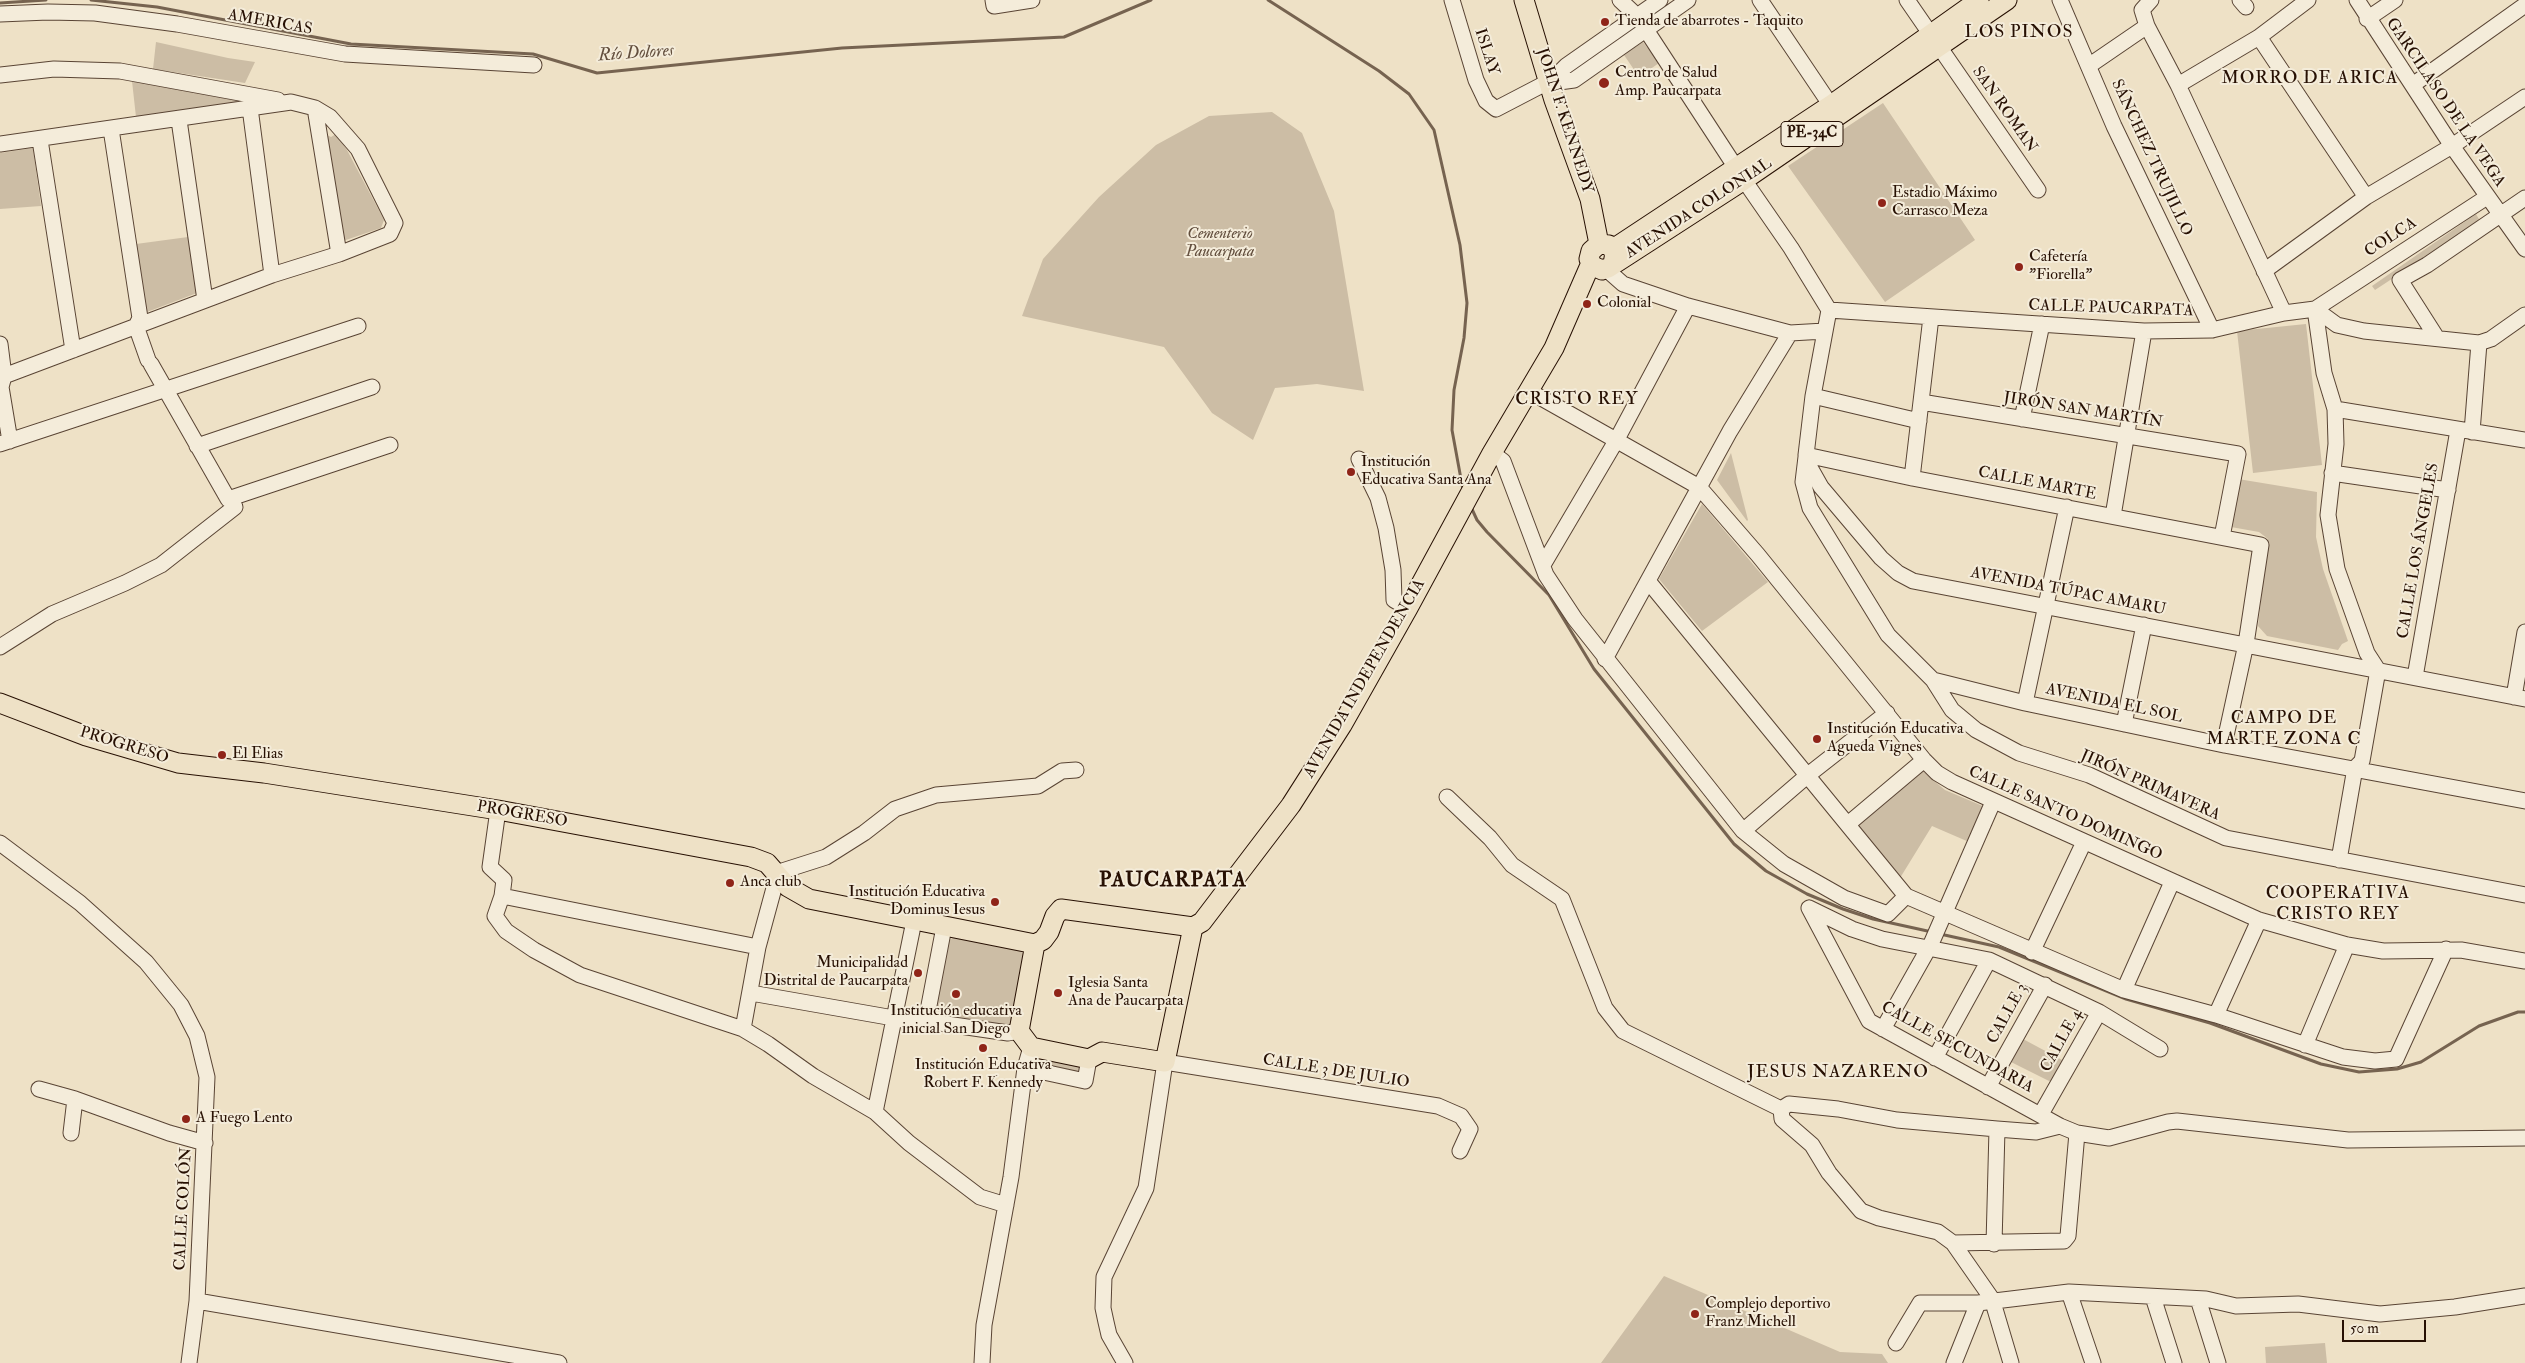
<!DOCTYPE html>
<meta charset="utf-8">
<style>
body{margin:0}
#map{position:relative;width:2525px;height:1363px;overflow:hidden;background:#eee1c6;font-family:"IM FELL Double Pica",serif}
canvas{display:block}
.scale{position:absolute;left:2342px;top:1320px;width:84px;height:22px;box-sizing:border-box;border:2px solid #271003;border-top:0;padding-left:6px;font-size:15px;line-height:18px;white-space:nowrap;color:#271003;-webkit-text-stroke:4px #f4ecda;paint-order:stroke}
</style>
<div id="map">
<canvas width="2525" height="1363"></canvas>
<div class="scale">50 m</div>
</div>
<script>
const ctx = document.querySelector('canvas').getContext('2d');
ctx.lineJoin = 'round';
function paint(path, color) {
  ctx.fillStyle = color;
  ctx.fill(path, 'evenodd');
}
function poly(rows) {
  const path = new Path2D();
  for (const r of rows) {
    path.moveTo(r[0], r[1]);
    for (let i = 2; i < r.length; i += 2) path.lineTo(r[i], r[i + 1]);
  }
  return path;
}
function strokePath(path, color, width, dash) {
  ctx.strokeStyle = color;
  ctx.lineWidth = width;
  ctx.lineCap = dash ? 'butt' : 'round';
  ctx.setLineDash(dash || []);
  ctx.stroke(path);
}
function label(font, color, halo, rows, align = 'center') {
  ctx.font = font + ' "IM FELL Double Pica",serif';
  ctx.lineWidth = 4;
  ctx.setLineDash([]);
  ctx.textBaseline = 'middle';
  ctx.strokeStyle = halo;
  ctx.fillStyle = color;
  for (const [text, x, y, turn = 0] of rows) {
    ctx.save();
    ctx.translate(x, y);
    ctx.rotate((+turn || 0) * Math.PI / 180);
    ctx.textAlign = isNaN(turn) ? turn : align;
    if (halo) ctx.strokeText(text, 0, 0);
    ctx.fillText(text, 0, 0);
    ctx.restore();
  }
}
paint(poly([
 [156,42,228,58,255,62,245,83,153,69],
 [1643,42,1659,63,1639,77,1624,55],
 [132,81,239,98,241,102,136,117],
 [1883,103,1975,240,1885,302,1788,166],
 [1272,112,1302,133,1334,211,1364,391,1317,384,1275,388,1253,440,1212,413,1164,347,1022,316,1043,259,1099,197,1156,145,1209,116],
 [336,134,347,150,384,220,381,228,343,241,327,135,331,137],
 [33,148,41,206,0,209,0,153],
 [2476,214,2480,221,2375,290,2372,286],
 [188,237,197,293,147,312,136,244],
 [2306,324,2322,465,2253,473,2237,331],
 [1731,453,1748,520,1747,521,1717,480],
 [2238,479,2317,492,2316,537,2323,569,2348,641,2342,644,2338,650,2267,636,2258,626,2268,539,2259,532,2231,527],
 [1702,504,1768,582,1702,631,1659,579],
 [1920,769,1945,790,1985,807,1969,842,1932,826,1900,878,1856,823],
 [955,937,1019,949,1026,957,1014,1026,940,1014,935,1007,947,941],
 [2023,1039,2064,1061,2053,1083,2011,1062],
 [1040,1055,1080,1064,1078,1074,1039,1065],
 [1664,1276,1840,1352,1882,1354,1888,1363,1601,1363],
 [2325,1343,2327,1363,2266,1363,2265,1347]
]), '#ccbda5');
strokePath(poly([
 [91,0,157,7,351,44,533,54,597,73,842,48,1064,37,1151,0],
 [1268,0,1379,71,1409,94,1434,130,1460,245,1467,303,1464,338,1454,390,1452,430,1463,490],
 [0,3,46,0],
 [1471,507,1477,520,1487,532,1549,595,1594,669,1734,844,1766,871,1807,894,1843,909,1873,919,1932,932],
 [1940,934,1999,947,2126,999,2210,1023,2321,1064,2359,1072,2397,1069,2421,1062,2479,1026,2518,1012,2525,1012]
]), '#766350', 3);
const minor = poly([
 [993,0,994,6,1032,0],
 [1452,0,1476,80,1486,101,1496,109,1544,84,1574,80,1688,0],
 [1620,0,1637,16,1744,180,1791,248,1829,310],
 [1760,0,1836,113],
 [1907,0,2038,190],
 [2060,0,2114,126,2212,330],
 [2151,0,2142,10,2147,26,2178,85,2284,313],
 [2240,0,2246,7],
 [2357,0,2452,146,2525,249],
 [0,14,48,12,95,13,177,24,345,54,534,65],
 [2367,19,2395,0],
 [2259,37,2366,197],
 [2090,65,2147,26],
 [0,75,54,69,120,71,278,100],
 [1550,82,1566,66,1660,0],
 [2414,84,2525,5],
 [2178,85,2259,37,2308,0],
 [250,108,272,275],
 [315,108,339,254],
 [179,120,205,300],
 [111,129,140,318,136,326,148,360],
 [40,140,73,350],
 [0,144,291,102,315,108,330,117,358,149,395,223,390,234,339,254,272,275,4,376],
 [1606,269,1623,284,1688,306,1790,333,1825,331],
 [2264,271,2366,197,2452,146,2525,97],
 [1829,310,1813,396,1806,455,1808,464,1821,487,1881,558,1898,573,1913,581,2525,699],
 [1829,310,2144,331,2212,330,2284,313,2315,309,2337,325,2364,331,2479,343,2491,339,2525,315],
 [2437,338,2400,280,2427,265,2525,198],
 [0,344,4,376,1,387,10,441],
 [151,364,228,499,390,445],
 [1529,391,1699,487,1758,555,1924,760,1937,773,1952,782,2259,920,2347,945,2383,951,2461,950,2525,961],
 [1813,396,1919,421],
 [1921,402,2238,454,2222,537],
 [2335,409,2525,440],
 [2022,419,2042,324],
 [2472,432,2479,343],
 [0,444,358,326],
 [197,446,372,387],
 [1492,453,1503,461,1546,575,1575,619,1743,831,1784,864,1844,898,1888,914,1906,896],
 [1806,455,1912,478,2261,545,2246,644,2224,745],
 [1806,457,1803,482,1810,508,1888,635,1933,680,1952,710,1976,730,2019,753,2089,775,2226,838,2525,895],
 [1359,459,1378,498,1386,528,1393,570,1394,600,1408,608],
 [2332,473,2448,490],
 [1912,478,1931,317],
 [2113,516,2144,331],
 [1543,565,1616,441,1688,306],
 [1648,581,1906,896,2124,990,2216,1015,2343,1057,2375,1061,2396,1059,2446,949],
 [0,647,52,614,125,583,161,565,235,507],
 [1605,659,1730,431,1790,333],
 [2415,677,2458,430],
 [1933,680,2025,703,2224,745,2525,801],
 [2514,697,2525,632],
 [2025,703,2067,507],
 [2124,724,2144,625],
 [1447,797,1490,838,1512,865,1562,899,1605,1008,1623,1031,1781,1109],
 [498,810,490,867,504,880,502,896,495,916,506,931,534,950,580,975,743,1029,768,1044,813,1076,875,1112,909,1143,980,1197,1006,1205],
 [1848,824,1924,760],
 [1743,831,1808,775,1887,713],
 [0,843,80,903,146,962,181,1005,197,1036,207,1077,197,1301,189,1363],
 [2339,860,2355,768,2362,761,2378,670,2367,653,2337,569,2328,515,2336,444,2335,409,2324,373,2315,309,2487,197],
 [776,873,826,857,864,833,895,809,936,795,1038,786,1062,771,1076,770],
 [502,896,758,947],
 [1809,908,1869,1021,2060,1126,2077,1133,2109,1138,2168,1122,2177,1121,2348,1140,2525,1138],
 [1809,908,1852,929,1882,939,1989,960,2099,1012,2160,1049],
 [2032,952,2084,842],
 [2124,990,2172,882],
 [751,993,922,1023,926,1021,1008,1033,1019,1031],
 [2216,1015,2259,920],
 [926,1021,944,927],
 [743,1029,758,947,777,877],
 [1883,1029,1931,944,1993,802],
 [2305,1045,2347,945],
 [1935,1058,1989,960],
 [1025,1068,1085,1081,1089,1059],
 [1988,1087,2045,985],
 [39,1089,75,1099,169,1133,205,1143],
 [1781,1109,1782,1119,1812,1145,1829,1173,1861,1211,1879,1218,1938,1232,1953,1243,1992,1299,2011,1363],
 [1781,1109,1789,1104,1838,1109,1897,1120,1997,1129,2036,1132,2060,1126],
 [875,1112,914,921],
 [2041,1114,2099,1012],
 [71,1133,75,1099],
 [1953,1243,2064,1241,2068,1236,2077,1133],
 [1994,1244,1997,1129],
 [2069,1292,2093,1363],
 [2153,1297,2174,1363],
 [2198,1299,2218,1363],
 [197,1301,559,1363],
 [1896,1343,1920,1303,1978,1303,2069,1292,2206,1299,2236,1306,2298,1304,2380,1314,2455,1307,2525,1296],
 [982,1363,984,1325,1011,1177,1025,1068,1031,1047],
 [1125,1363,1109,1335,1106,1322,1103,1308,1104,1277,1146,1188,1165,1062,1438,1106,1461,1116,1470,1129,1460,1151],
 [1954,1363,1978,1303]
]);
const major = poly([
 [1524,0,1554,100,1590,199,1599,244],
 [1613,249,1831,105,1979,0],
 [1613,264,1615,253,1609,245,1599,244,1591,251,1589,259,1593,266,1602,270,1608,268,1744,180,2007,0],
 [0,703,86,736,178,763,264,773,498,810,751,857,767,863,788,887,809,899,1035,944],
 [1193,927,1061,909,1055,916,1049,932,1043,940,1035,944,1019,1031,1031,1047,1089,1059,1102,1052,1165,1062,1193,927,1202,922,1291,805,1342,725,1408,608,1492,453,1554,348,1591,263]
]);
strokePath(minor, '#594434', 17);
strokePath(major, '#271003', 21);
strokePath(minor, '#f4ecda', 15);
strokePath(major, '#eee1c6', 19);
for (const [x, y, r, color] of [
 [1605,22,5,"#8f2418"],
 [1604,83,6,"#8f2418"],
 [1882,203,5,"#8f2418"],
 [2019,267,5,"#8f2418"],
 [1587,304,5,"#8f2418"],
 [1351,472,5,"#8f2418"],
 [1817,739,5,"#8f2418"],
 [222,755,5,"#8f2418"],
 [730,883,5,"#8f2418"],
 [995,902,5,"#8f2418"],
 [918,973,5,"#8f2418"],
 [1058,993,5,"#8f2418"],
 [956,994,5,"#8f2418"],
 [983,1048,5,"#8f2418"],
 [186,1119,5,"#8f2418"],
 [1695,1314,5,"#8f2418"]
]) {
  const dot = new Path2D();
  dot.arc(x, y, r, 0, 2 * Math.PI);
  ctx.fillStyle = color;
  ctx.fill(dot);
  strokePath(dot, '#f4ecda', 2);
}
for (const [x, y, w] of [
 [1812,134,62]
]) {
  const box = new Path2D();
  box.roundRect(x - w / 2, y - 12.5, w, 25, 4);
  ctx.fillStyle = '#f4ecda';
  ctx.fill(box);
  strokePath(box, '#271003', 1);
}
label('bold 15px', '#271003', null, [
 ["PE-34C",1812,134]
]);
label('16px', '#271003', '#f4ecda', [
 ["Tienda de abarrotes - Taquito",1615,22],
 ["Centro de Salud",1615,74],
 ["Amp. Paucarpata",1615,92],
 ["Estadio Máximo",1892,194],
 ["Carrasco Meza",1892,212],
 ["Cafetería",2029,258],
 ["\"Fiorella\"",2029,276],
 ["Colonial",1597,304],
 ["Institución",1361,463],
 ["Educativa Santa Ana",1361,481],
 ["Institución Educativa",1827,730],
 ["Agueda Vignes",1827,748],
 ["El Elias",232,755],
 ["Anca club",740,883],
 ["Institución Educativa",985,893,"right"],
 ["Dominus Iesus",985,911,"right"],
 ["Municipalidad",908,964,"right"],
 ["Distrital de Paucarpata",908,982,"right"],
 ["Iglesia Santa",1068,984],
 ["Ana de Paucarpata",1068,1002],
 ["Institución educativa",956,1012,"center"],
 ["inicial San Diego",956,1030,"center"],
 ["Institución Educativa",983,1066,"center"],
 ["Robert F. Kennedy",983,1084,"center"],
 ["A Fuego Lento",196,1119],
 ["Complejo deportivo",1705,1305],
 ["Franz Michell",1705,1323]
], 'left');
label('16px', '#271003', '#f4ecda', [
 ["AMERICAS",270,23,10],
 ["ISLAY",1486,52,72],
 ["GARCILASO DE LA VEGA",2445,103,56],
 ["SAN ROMAN",2004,110,55],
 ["JOHN F. KENNEDY",1564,121,72],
 ["SÁNCHEZ TRUJILLO",2151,158,65],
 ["AVENIDA COLONIAL",1699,209,-33],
 ["COLCA",2391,238,-33],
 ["CALLE PAUCARPATA",2111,309,2],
 ["JIRÓN SAN MARTÍN",2083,411,9],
 ["CALLE MARTE",2037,484,11],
 ["CALLE LOS ÁNGELES",2419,551,-80],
 ["AVENIDA TÚPAC AMARU",2068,592,11],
 ["AVENIDA INDEPENDENCIA",1365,679,-60],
 ["AVENIDA EL SOL",2114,704,12],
 ["PROGRESO",124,746,17],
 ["JIRÓN PRIMAVERA",2150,786,24],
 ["CALLE SANTO DOMINGO",2065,814,24],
 ["PROGRESO",522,815,10],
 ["CALLE 3",2008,1014,-61],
 ["CALLE 4",2062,1041,-61],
 ["CALLE SECUNDARIA",1957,1048,29],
 ["CALLE 3 DE JULIO",1336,1072,9],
 ["CALLE COLÓN",184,1209,-87]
]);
label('italic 16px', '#614d3c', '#f4ecda', [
 ["Cementerio",1220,235],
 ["Paucarpata",1220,253]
]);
ctx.letterSpacing = '1px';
label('18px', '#271003', '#f4ecda', [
 ["LOS PINOS",2019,33],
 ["MORRO DE ARICA",2310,79],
 ["CRISTO REY",1577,400],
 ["CAMPO DE",2284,719],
 ["MARTE ZONA C",2284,740],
 ["COOPERATIVA",2338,894],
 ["CRISTO REY",2338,915],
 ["JESUS NAZARENO",1838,1073]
]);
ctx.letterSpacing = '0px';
label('italic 18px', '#624e3d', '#f4ecda', [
 ["Río Dolores",636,54,-4]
]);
ctx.letterSpacing = '1px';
label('bold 21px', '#271003', '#f4ecda', [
 ["PAUCARPATA",1173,881]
]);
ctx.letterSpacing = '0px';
</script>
